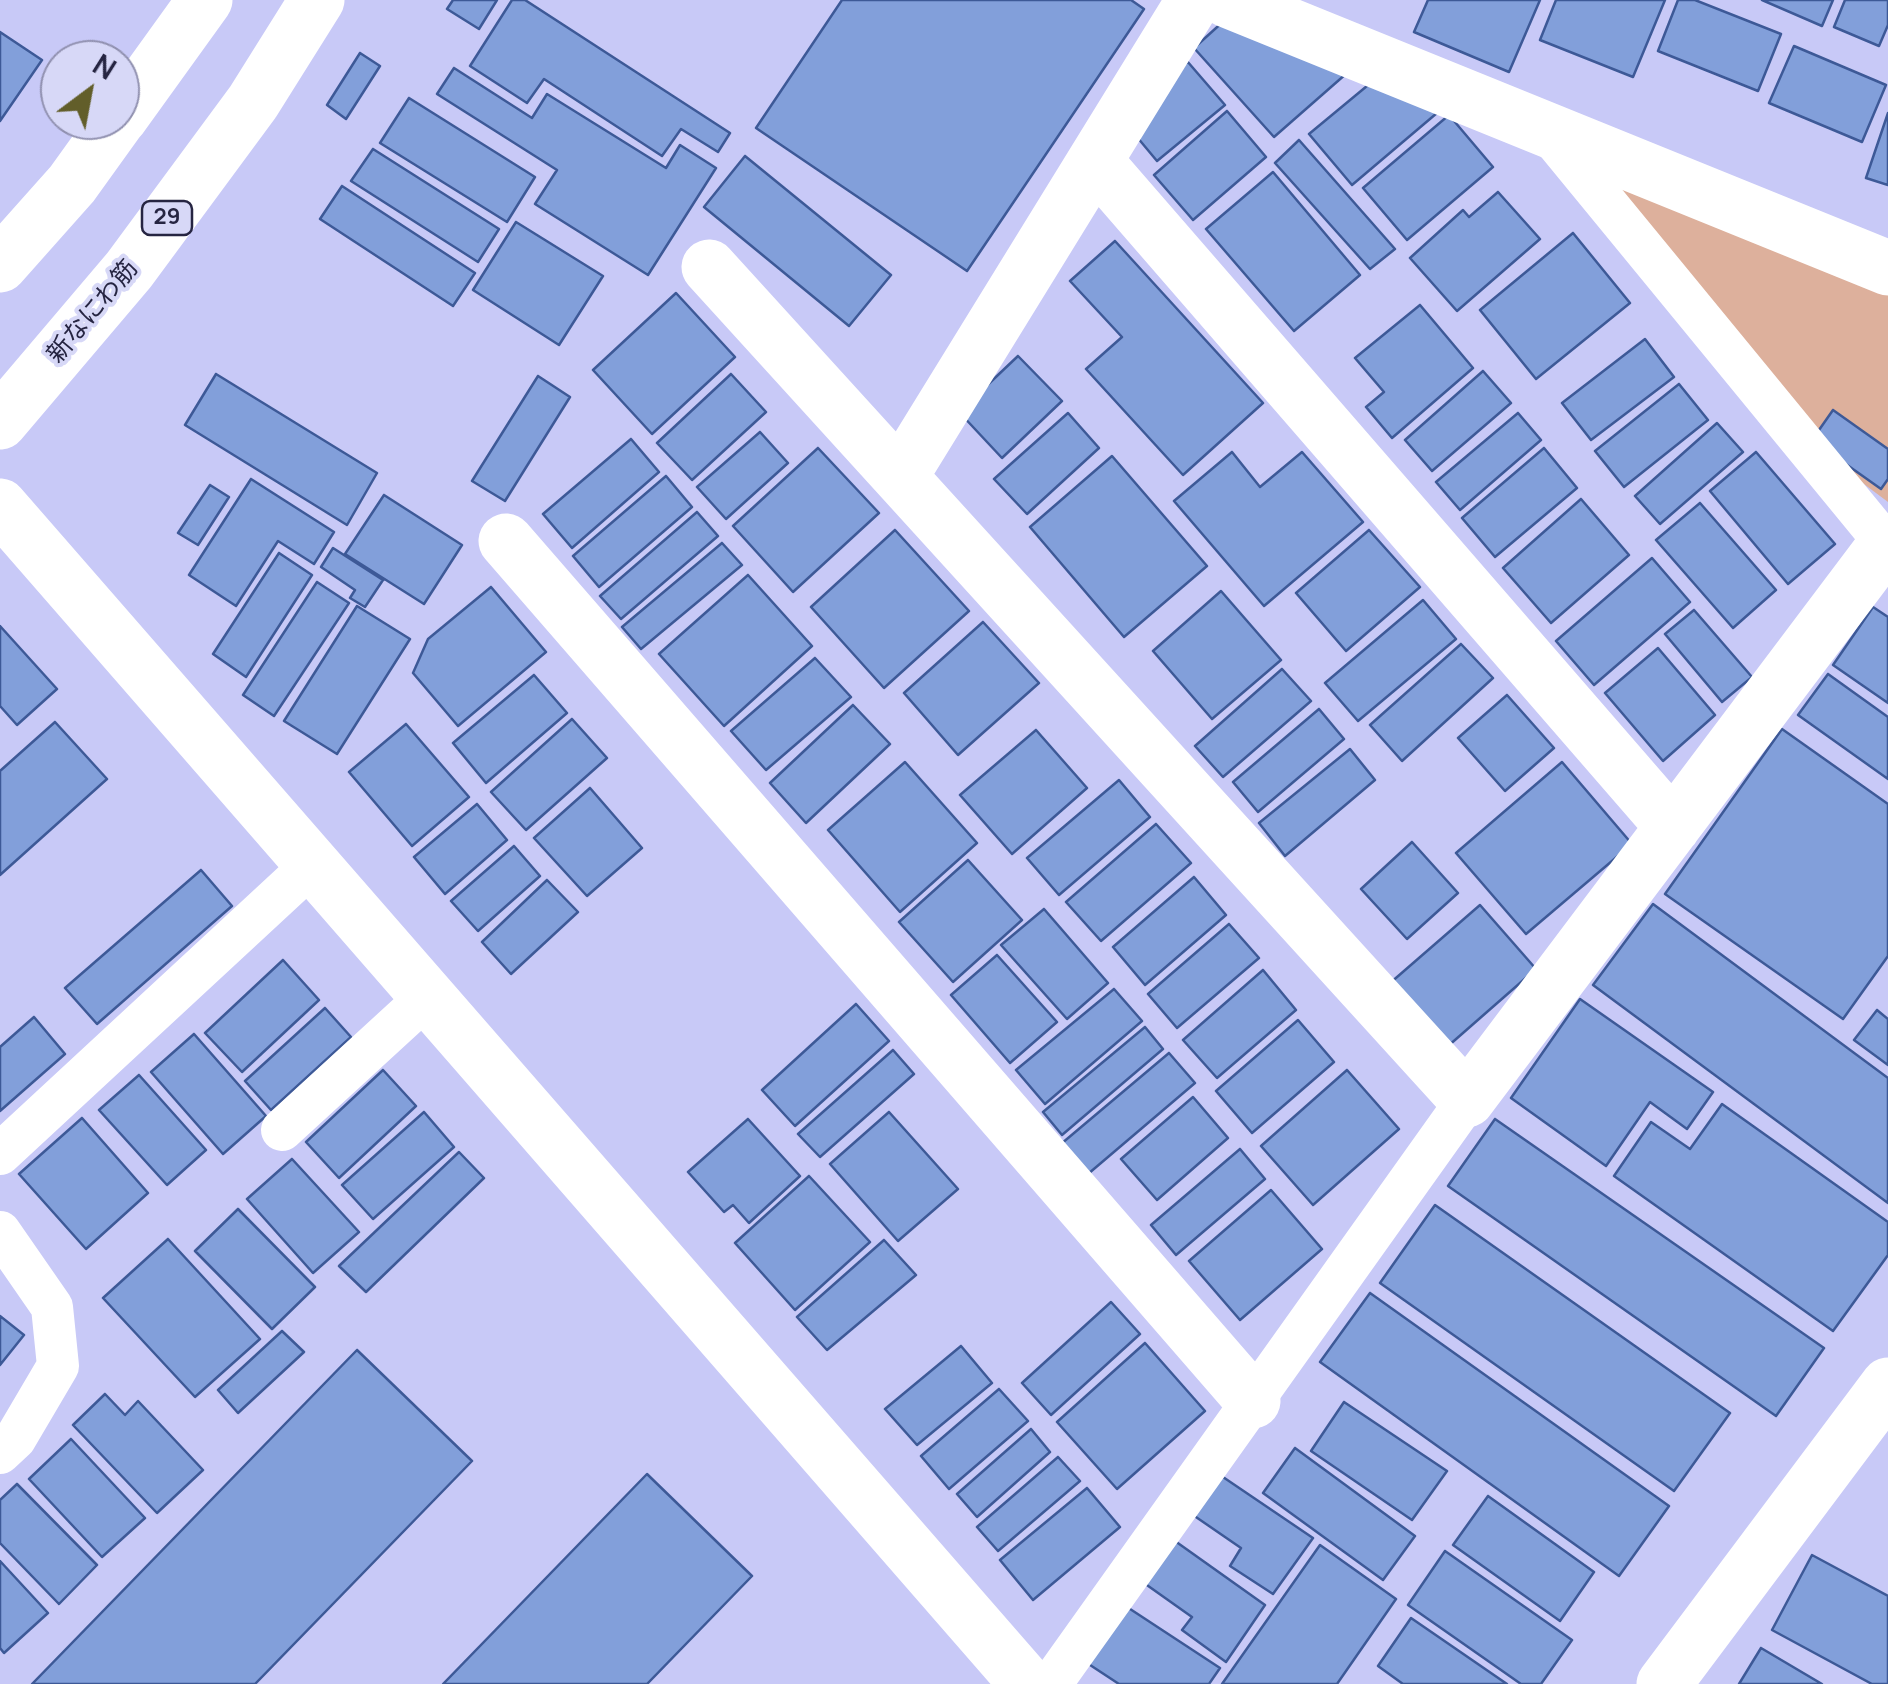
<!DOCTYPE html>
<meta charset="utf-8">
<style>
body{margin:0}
#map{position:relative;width:1888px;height:1684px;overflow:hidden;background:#c8c9f7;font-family:Manrope,sans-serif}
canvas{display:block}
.north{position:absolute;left:40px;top:40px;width:100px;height:100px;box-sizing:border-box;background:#d7d8f7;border:2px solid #9090af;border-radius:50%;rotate:32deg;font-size:28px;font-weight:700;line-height:40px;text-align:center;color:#262542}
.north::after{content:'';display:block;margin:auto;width:35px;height:45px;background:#625e2a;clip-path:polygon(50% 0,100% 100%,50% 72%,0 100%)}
</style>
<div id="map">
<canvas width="1888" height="1684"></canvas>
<div class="north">N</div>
</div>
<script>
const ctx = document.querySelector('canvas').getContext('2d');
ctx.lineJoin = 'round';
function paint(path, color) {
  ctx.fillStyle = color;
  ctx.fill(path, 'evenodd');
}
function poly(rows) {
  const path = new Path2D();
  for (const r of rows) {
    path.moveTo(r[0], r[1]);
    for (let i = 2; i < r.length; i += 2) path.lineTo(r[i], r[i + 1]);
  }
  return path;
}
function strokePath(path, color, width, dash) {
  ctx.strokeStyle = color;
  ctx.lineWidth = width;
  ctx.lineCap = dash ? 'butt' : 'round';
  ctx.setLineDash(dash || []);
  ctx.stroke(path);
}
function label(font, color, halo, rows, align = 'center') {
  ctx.font = font + ' Manrope,"Noto Sans JP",sans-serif';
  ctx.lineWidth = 8;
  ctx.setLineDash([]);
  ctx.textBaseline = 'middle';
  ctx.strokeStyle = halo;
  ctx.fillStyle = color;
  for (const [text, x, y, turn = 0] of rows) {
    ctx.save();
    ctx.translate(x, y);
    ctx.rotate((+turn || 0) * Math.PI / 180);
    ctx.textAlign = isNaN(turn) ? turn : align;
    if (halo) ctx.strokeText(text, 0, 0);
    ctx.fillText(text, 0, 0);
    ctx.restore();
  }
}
paint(poly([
 [1631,175,1888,291,1888,502,1809,443,1610,199]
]), '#ddb09c');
const building = poly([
 [453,0,497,0,479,29,447,9,453,0],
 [512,0,525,0,730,133,718,152,681,129,662,156,544,79,527,103,470,66,512,0],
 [842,0,1131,0,1144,9,967,271,756,128,842,0],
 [1428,0,1540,0,1509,72,1414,32,1428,0],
 [1556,0,1665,0,1633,77,1540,40,1556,0],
 [1678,0,1695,0,1781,34,1758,91,1658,51,1678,0],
 [1762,0,1833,0,1822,26,1762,0],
 [1845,0,1888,0,1888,25,1879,46,1834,27,1845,0],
 [1226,19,1347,73,1274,137,1194,48,1226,19],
 [0,32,42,60,0,121,0,32],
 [1794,46,1886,85,1862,142,1769,103,1794,46],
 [360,53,380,66,346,119,327,105,360,53],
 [1187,61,1225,105,1157,161,1137,137,1187,61],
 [454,68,532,118,547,94,666,168,680,145,716,168,648,275,535,204,557,170,437,94,454,68],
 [1373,81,1437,113,1352,185,1309,134,1373,81],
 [409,98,535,177,507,222,380,143,409,98],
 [1227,111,1266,157,1193,220,1154,175,1227,111],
 [1888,113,1888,185,1866,178,1888,113],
 [1449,115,1493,167,1407,240,1363,188,1449,115],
 [1299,140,1395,249,1370,269,1275,163,1299,140],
 [373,149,499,229,478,262,351,181,373,149],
 [745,156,891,275,849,326,704,207,745,156],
 [1273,172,1360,275,1294,331,1206,229,1273,172],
 [342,186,475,273,453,306,320,219,342,186],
 [1498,192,1540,239,1457,311,1410,258,1463,210,1469,217,1498,192],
 [516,222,603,276,559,345,473,290,516,222],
 [1573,233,1630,303,1536,379,1480,310,1573,233],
 [1115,241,1263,403,1183,475,1086,369,1122,337,1070,281,1115,241],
 [676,293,735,357,652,434,593,370,676,293],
 [1420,305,1473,368,1392,438,1366,407,1384,392,1355,358,1420,305],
 [1645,339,1674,377,1591,440,1562,403,1645,339],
 [1018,356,1062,401,1002,458,959,412,1018,356],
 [1483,371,1511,403,1432,471,1405,440,1483,371],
 [216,374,377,473,347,525,185,425,216,374],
 [731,374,766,412,692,480,657,443,731,374],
 [538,376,570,397,505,501,472,481,538,376],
 [1679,384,1708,420,1624,487,1595,451,1679,384],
 [1833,410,1888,449,1888,479,1881,489,1812,440,1833,410],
 [1068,413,1099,448,1027,514,994,479,1068,413],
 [1518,413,1541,440,1460,510,1436,482,1518,413],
 [1717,423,1743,452,1660,524,1635,496,1717,423],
 [760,432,788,463,726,519,697,487,760,432],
 [631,439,659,472,572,548,543,514,631,439],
 [818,448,879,513,793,592,733,526,818,448],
 [1544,448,1577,488,1495,557,1462,518,1544,448],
 [1232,452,1260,487,1302,452,1363,522,1264,606,1174,501,1232,452],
 [1756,452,1835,544,1788,584,1710,491,1756,452],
 [1112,456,1207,566,1124,637,1030,527,1112,456],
 [666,476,692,507,599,587,573,556,666,476],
 [251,479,334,532,314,564,278,541,236,606,189,575,251,479],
 [210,485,229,497,198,545,178,533,210,485],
 [384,495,462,545,424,604,345,554,384,495],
 [1581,499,1629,555,1551,623,1503,568,1581,499],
 [1700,503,1776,590,1733,628,1656,540,1700,503],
 [697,512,718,536,621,619,600,596,697,512],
 [895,530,969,611,884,688,811,607,895,530],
 [1369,530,1420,587,1346,651,1296,593,1369,530],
 [722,543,742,565,641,649,622,627,722,543],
 [333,548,383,580,365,607,350,598,355,590,321,567,333,548],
 [279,553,312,575,246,677,213,654,279,553],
 [1652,558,1690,602,1594,685,1556,641,1652,558],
 [748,575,812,646,724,726,659,654,748,575],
 [317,582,349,603,274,716,243,695,317,582],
 [491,587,546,652,458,726,413,673,428,639,491,587],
 [1221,591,1281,660,1212,719,1153,651,1221,591],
 [1423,600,1456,639,1358,721,1325,683,1423,600],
 [357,606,410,639,337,754,284,721,357,606],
 [1873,607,1888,617,1888,703,1833,665,1873,607],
 [1694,610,1752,677,1722,702,1665,634,1694,610],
 [983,622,1039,683,958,755,904,693,983,622],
 [0,626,57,689,17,725,0,706,0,626],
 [1461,644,1493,678,1402,761,1370,725,1461,644],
 [1658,648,1715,715,1663,761,1605,693,1658,648],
 [815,658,851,697,766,770,731,731,815,658],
 [1282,669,1311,701,1223,777,1195,746,1282,669],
 [1828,674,1888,717,1888,779,1798,715,1828,674],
 [534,675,567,713,486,783,453,743,534,675],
 [1507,695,1554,748,1505,791,1458,738,1507,695],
 [853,705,890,744,806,823,770,783,853,705],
 [1319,709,1344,739,1258,812,1233,782,1319,709],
 [572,719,607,758,526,830,491,792,572,719],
 [55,722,107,779,0,875,0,771,55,722],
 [406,724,469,797,412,846,349,772,406,724],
 [1782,729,1888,804,1888,956,1843,1019,1665,894,1782,729],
 [1036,730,1087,788,1012,854,960,795,1036,730],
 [1350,749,1375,780,1285,856,1259,823,1350,749],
 [905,762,977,843,900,912,828,830,905,762],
 [1562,762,1632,844,1526,934,1456,853,1562,762],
 [1119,780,1150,817,1059,895,1027,858,1119,780],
 [590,788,642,848,587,896,534,838,590,788],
 [477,804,507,840,445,894,414,857,477,804],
 [1156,824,1191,863,1101,941,1066,902,1156,824],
 [1412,842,1458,893,1407,939,1361,889,1412,842],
 [514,846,540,876,478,931,451,901,514,846],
 [968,860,1022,920,953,982,899,922,968,860],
 [201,870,232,906,97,1024,65,988,201,870],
 [1194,877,1226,915,1145,985,1113,947,1194,877],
 [547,880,578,912,511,974,482,942,547,880],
 [1653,904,1888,1078,1888,1203,1593,985,1653,904],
 [1480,905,1536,969,1447,1047,1389,984,1480,905],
 [1044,909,1108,983,1067,1019,1001,945,1044,909],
 [1229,924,1259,958,1177,1028,1148,994,1229,924],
 [997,955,1057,1022,1010,1063,951,995,997,955],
 [283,960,319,1000,242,1072,205,1033,283,960],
 [1263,970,1296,1010,1217,1078,1183,1040,1263,970],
 [1114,989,1142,1021,1045,1104,1016,1070,1114,989],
 [1580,999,1713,1092,1687,1129,1650,1102,1606,1166,1511,1098,1580,999],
 [856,1004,889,1041,795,1126,762,1090,856,1004],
 [325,1008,351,1037,271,1110,245,1081,325,1008],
 [1877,1010,1888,1019,1888,1065,1854,1040,1877,1010],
 [34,1017,65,1054,0,1111,0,1047,34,1017],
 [1298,1020,1334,1062,1252,1133,1216,1091,1298,1020],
 [1145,1027,1163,1049,1062,1135,1043,1112,1145,1027],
 [194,1034,266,1116,223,1154,151,1072,194,1034],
 [893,1050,914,1074,820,1157,798,1134,893,1050],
 [1169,1053,1195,1083,1088,1174,1061,1144,1169,1053],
 [383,1070,416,1106,339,1178,306,1142,383,1070],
 [1347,1070,1399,1129,1313,1205,1261,1146,1347,1070],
 [139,1075,206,1150,167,1185,99,1110,139,1075],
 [1193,1097,1228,1138,1157,1200,1121,1159,1193,1097],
 [1722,1104,1888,1222,1888,1255,1833,1331,1614,1176,1651,1122,1690,1149,1722,1104],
 [424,1112,454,1147,373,1219,342,1185,424,1112],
 [889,1112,958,1189,898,1241,830,1164,889,1112],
 [82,1118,148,1193,86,1249,19,1174,82,1118],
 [748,1119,800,1176,749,1223,733,1205,724,1212,688,1172,748,1119],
 [1495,1119,1824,1348,1776,1416,1448,1186,1495,1119],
 [1240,1149,1265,1179,1176,1255,1151,1225,1240,1149],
 [459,1152,484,1178,366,1292,339,1266,459,1152],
 [292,1159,359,1232,313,1273,247,1199,292,1159],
 [809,1176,870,1242,795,1310,735,1243,809,1176],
 [1271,1190,1322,1249,1240,1320,1189,1261,1271,1190],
 [1435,1205,1730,1413,1674,1491,1380,1283,1435,1205],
 [238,1209,315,1287,272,1329,195,1251,238,1209],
 [168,1239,260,1339,195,1397,103,1298,168,1239],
 [884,1240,916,1275,827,1350,797,1317,884,1240],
 [1370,1293,1669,1506,1619,1576,1320,1362,1370,1293],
 [1111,1302,1140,1334,1051,1415,1022,1383,1111,1302],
 [0,1316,24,1335,0,1365,0,1316],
 [282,1331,304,1352,238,1413,218,1390,282,1331],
 [1145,1343,1205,1411,1117,1489,1057,1422,1145,1343],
 [961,1346,992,1383,917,1445,885,1409,961,1346],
 [357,1350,472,1461,255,1684,32,1684,357,1350],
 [999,1389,1028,1421,949,1489,921,1456,999,1389],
 [105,1394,125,1415,138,1401,203,1470,157,1513,73,1425,105,1394],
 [1344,1402,1447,1471,1412,1520,1311,1451,1344,1402],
 [1031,1429,1050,1452,977,1517,957,1494,1031,1429],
 [71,1439,145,1518,102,1557,29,1479,71,1439],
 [1295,1448,1415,1536,1383,1580,1263,1493,1295,1448],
 [1058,1457,1080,1481,998,1551,977,1527,1058,1457],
 [647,1474,752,1576,647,1684,443,1684,647,1474],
 [1220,1475,1313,1538,1273,1594,1230,1566,1241,1548,1193,1515,1220,1475],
 [17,1484,97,1565,59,1604,0,1543,0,1500,17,1484],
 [1087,1488,1120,1527,1033,1600,1000,1560,1087,1488],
 [1488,1496,1594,1572,1560,1621,1453,1545,1488,1496],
 [1175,1541,1265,1605,1226,1662,1182,1630,1192,1617,1144,1583,1175,1541],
 [1320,1545,1396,1599,1337,1684,1222,1684,1320,1545],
 [1445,1551,1572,1640,1541,1684,1521,1684,1408,1605,1445,1551],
 [1812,1555,1888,1596,1888,1684,1872,1684,1772,1630,1812,1555],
 [0,1561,48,1613,4,1653,0,1648,0,1561],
 [1124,1605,1220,1668,1209,1684,1119,1684,1087,1663,1124,1605],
 [1411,1618,1507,1684,1403,1684,1378,1666,1411,1618],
 [1761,1648,1822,1684,1739,1684,1761,1648]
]);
paint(building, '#829fda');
strokePath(building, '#3d5997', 2.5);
strokePath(poly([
 [1547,131,1886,544],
 [282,1130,427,997],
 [0,1154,313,864],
 [0,1232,52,1307,58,1366,15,1439,0,1453],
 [1051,1684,1467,1100]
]), '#fff', 42);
strokePath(poly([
 [1227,0,1888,268],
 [1095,161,1673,827],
 [709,267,1467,1100,1888,541],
 [900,477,1194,0],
 [506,541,1253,1401]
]), '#fff', 55);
strokePath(poly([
 [0,506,1027,1684],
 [1664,1684,1888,1385]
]), '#fff', 55);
strokePath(poly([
 [120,118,205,0],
 [0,265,72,184,118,120],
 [0,422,129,270,253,102,317,0]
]), '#fff', 55);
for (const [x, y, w] of [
 [167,218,50]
]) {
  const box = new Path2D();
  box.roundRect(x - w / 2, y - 17, w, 34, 8);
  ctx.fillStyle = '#d7d8f7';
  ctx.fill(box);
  strokePath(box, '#262542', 2.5);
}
label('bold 22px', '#262542', null, [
 ["29",167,218]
]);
label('25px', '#262542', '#d7d8f7', [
 ["新なにわ筋",93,312,-50]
]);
</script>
